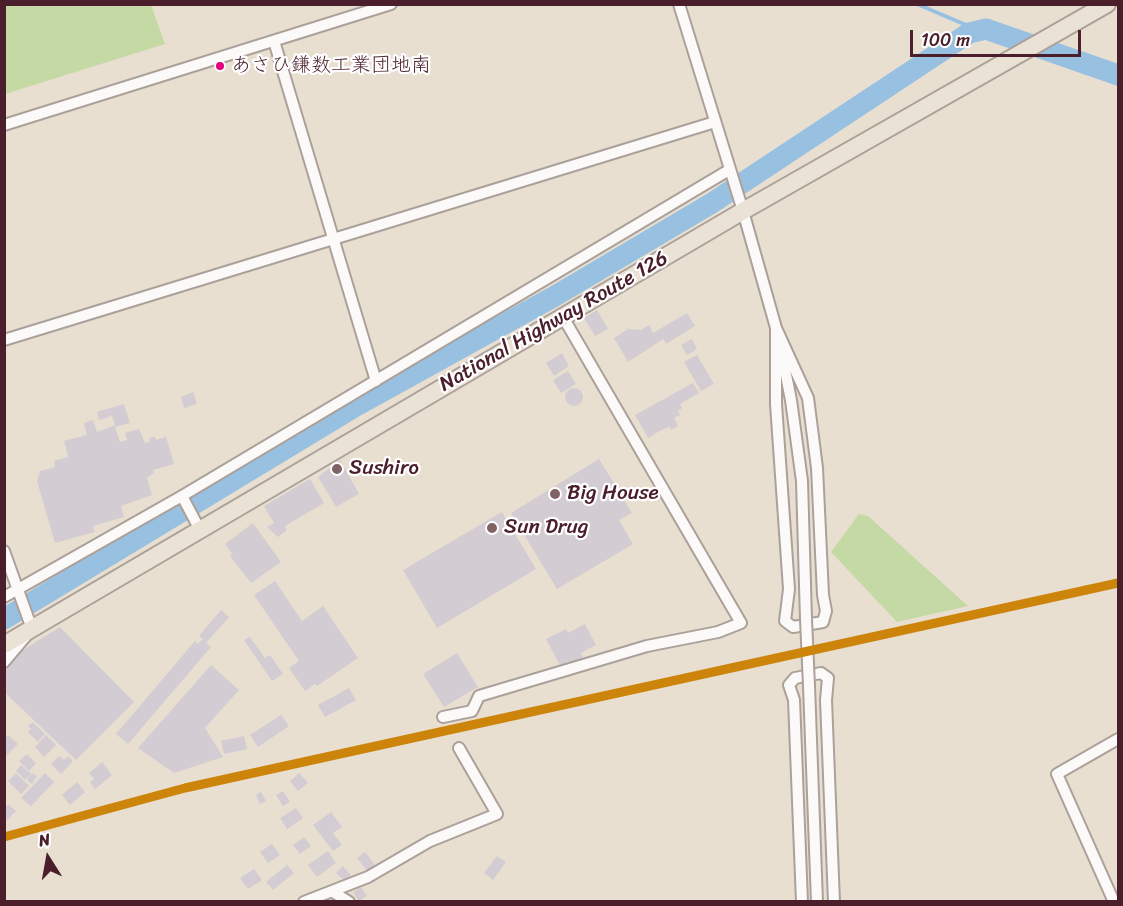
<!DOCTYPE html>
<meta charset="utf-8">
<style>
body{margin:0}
#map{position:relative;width:1123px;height:906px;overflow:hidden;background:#e8dfd0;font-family:Sriracha,sans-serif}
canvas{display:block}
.frame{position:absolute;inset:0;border:6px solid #4a1f2b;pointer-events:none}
.north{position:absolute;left:18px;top:828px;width:60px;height:60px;-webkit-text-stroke:4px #fff;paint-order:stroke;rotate:349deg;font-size:16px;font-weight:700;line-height:24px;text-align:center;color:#4a1f2b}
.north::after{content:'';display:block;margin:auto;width:21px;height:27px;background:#4a1f2b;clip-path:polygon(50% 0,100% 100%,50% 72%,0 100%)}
.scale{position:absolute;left:910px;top:30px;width:171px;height:27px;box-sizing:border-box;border:3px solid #4a1f2b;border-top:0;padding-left:8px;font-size:18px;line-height:21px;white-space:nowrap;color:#4a1f2b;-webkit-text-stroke:4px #fff;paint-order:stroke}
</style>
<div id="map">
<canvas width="1123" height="906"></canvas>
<div class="frame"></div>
<div class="north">N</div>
<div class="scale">100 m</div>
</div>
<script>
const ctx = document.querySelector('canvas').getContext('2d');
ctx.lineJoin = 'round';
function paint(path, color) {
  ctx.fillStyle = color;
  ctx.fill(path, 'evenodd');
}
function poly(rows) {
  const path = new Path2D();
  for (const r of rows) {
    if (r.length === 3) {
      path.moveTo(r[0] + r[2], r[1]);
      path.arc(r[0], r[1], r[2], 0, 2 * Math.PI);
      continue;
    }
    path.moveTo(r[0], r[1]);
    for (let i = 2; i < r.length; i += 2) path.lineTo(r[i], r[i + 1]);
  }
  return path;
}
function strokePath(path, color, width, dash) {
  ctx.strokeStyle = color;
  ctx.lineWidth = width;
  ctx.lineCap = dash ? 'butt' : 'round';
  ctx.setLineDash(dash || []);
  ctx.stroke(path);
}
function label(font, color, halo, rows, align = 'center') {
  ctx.font = font + ' Sriracha,"Klee One",sans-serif';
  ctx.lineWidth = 4.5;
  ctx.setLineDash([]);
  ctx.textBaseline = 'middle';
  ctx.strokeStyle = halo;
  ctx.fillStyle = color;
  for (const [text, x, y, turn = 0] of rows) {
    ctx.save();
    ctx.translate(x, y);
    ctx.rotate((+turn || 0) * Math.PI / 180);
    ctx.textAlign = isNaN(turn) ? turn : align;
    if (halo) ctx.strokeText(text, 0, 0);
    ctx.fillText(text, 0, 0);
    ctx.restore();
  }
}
paint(poly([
 [5,4,151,5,165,44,5,94],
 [859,514,868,516,968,606,897,622,831,552]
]), '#c5d9a5');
strokePath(poly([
 [917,4,980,31]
]), '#98c0e1', 4);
strokePath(poly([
 [4,619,356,406,555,296,712,203,969,33,986,29,1118,75]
]), '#98c0e1', 21);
paint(poly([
 [597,310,608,329,595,336,584,318],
 [687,313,695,326,666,344,663,339,628,362,614,338,628,329,641,330,649,325,653,333],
 [692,339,697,349,687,355,681,345],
 [562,353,569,366,554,376,546,363],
 [697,355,714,384,701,391,684,362],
 [568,371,576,384,561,393,553,380],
 [693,383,699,393,680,404,682,408,678,411,680,415,674,418,678,426,671,430,670,427,663,429,648,438,635,415],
 [574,397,9],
 [193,392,197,404,184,408,181,397],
 [124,404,130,423,115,427,120,442,127,440,125,433,139,429,145,443,150,442,149,438,155,437,156,440,166,437,174,464,153,470,154,473,147,478,152,495,121,506,124,517,93,526,95,532,55,543,37,481,40,471,55,467,54,461,68,457,64,441,87,435,84,423,93,420,97,432,115,425,112,416,99,420,97,412],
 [599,459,632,513,619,520,633,544,557,589,511,513],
 [340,460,359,494,336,507,318,477],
 [310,479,324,503,285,526,287,530,278,537,267,527,274,523,264,506],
 [502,512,536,569,437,628,403,570],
 [253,523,281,562,251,583,230,556,232,554,225,544],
 [275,581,302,621,323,606,358,658,317,686,315,684,305,691,289,668,299,661,254,595],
 [221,610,229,617,206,643,211,647,128,744,116,734,195,641,198,644,203,639,199,636],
 [585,624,596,645,581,653,583,657,562,669,546,639,566,629,568,633],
 [60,627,134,702,76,760,4,692,4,670,23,650],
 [250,637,265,658,270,655,283,674,272,681,244,640],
 [457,653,478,687,444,707,423,674],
 [211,665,239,690,205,728,223,757,174,773,138,748],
 [349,688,356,700,325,717,318,705],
 [281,715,289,726,258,747,250,735],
 [33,722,45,734,38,742,28,732,31,729,28,726],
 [8,735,18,744,4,758,4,738],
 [46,735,56,745,44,757,35,747],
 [244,736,247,749,224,754,221,741],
 [27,754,36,763,29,771,19,761],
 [59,756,64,760,68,756,73,761,61,774,51,764],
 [102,762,112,775,95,789,90,782,94,779,89,773],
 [21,765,31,774,25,780,16,771],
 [16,773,29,786,21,794,8,781],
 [32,773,37,776,32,784,27,780],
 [45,773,54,782,31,806,21,798],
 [299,773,308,783,298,791,290,781],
 [77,782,85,792,70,805,62,795],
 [283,791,290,802,283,806,276,795],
 [261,792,266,801,260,804,256,795],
 [9,805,16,811,4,823,4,806],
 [296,808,303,818,287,829,280,818],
 [331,812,342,827,333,833,342,845,333,851,313,825],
 [304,837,311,846,300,854,293,845],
 [272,844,280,855,268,863,260,852],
 [328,851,336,863,317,877,308,865],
 [365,852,375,865,367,871,357,858],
 [497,856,506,862,493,880,484,873],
 [287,865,294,873,273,890,266,882],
 [343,866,351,875,345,881,336,873],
 [254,869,262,880,248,889,240,878],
 [361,887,367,896,359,901,353,892]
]), '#d3ccd3');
const minor = poly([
 [679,4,743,211,778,335],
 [274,41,376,381],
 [4,125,391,4],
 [776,328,808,398,817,468,823,595,826,611,823,622,793,627,785,621,789,589,776,404,776,328],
 [4,340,715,122],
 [781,350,791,400,802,481,806,619],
 [182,496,200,530],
 [4,551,32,629,4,662],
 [4,597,182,496,729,170],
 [809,686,817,902],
 [443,717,472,711,479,696,647,646,718,632,741,623,563,317],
 [333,892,349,902],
 [304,902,368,877,430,841,497,814,459,748],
 [802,902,794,700,789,685,795,678,821,673,828,678,826,700,834,902],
 [1114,902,1057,774,1118,739]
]);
const highway = poly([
 [4,645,743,211,1107,4]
]);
strokePath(minor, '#aba09a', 14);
strokePath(highway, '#aba09a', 20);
strokePath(minor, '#fcfaf8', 10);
strokePath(highway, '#ebe2d6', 16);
const minorBridge = poly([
 [806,619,809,686]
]);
strokePath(minorBridge, '#aba09a', 14, []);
strokePath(minorBridge, '#fcfaf8', 10);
strokePath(poly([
 [4,837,185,788,1118,583]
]), '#cc840b', 9);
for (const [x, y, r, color] of [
 [220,66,5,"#e5007d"],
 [337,469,6,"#816265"],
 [555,494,6,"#816265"],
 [492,528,6,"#816265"]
]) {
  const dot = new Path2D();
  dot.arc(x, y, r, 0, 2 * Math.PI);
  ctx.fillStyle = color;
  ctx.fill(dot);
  strokePath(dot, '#fff', 2);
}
label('20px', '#4a1f2b', '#fff', [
 ["あさひ鎌数工業団地南",231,66]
], 'left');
label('21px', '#4a1f2b', '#fff', [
 ["National Highway Route 126",554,322,-30]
]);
label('21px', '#4a1f2b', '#fff', [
 ["Sushiro",349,469],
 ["Big House",567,494],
 ["Sun Drug",504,528]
], 'left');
</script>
